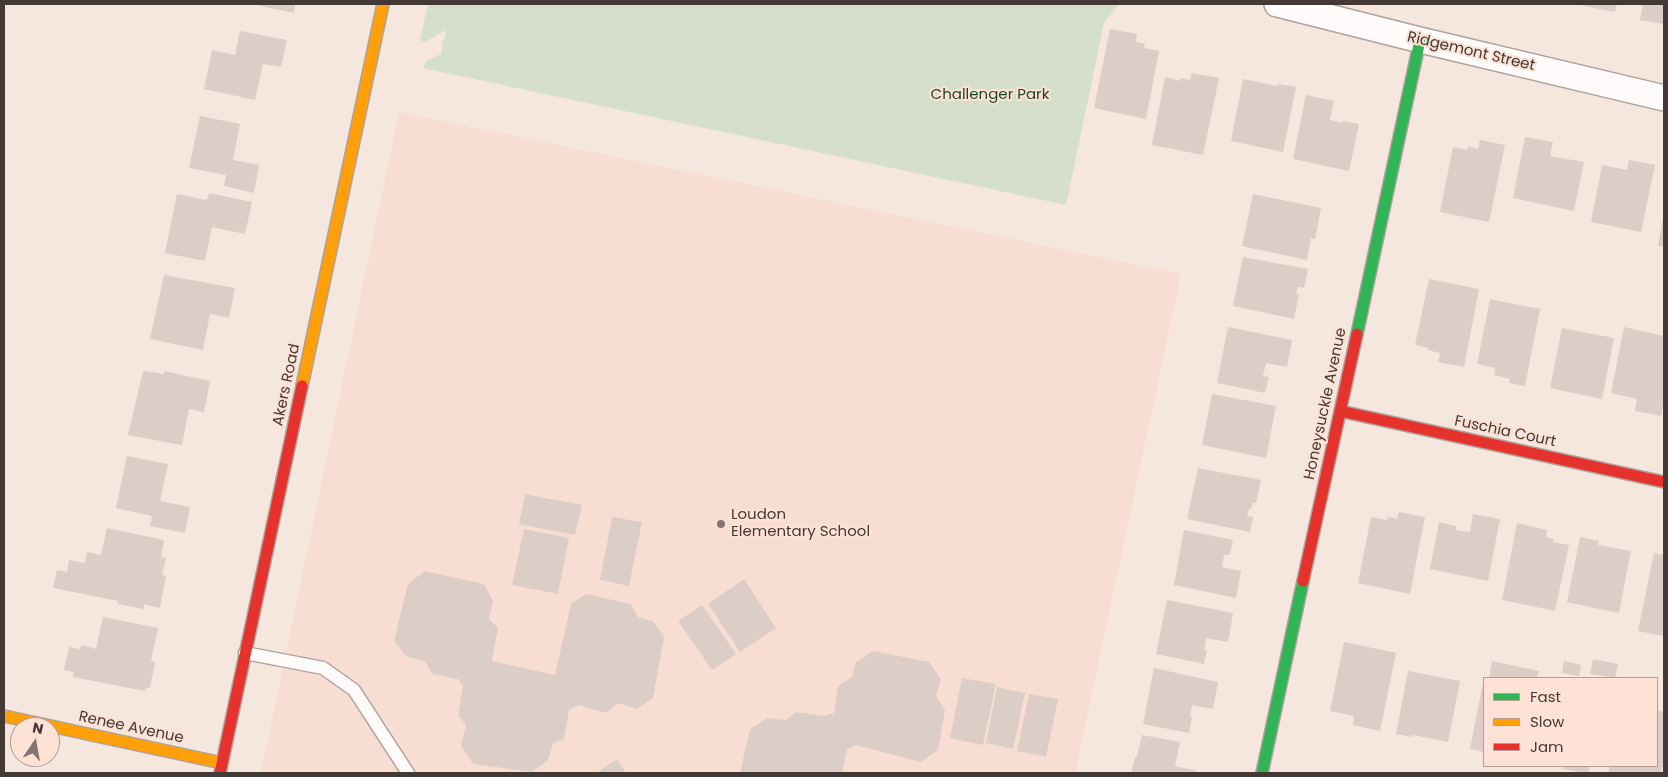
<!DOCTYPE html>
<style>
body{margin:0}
#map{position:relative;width:1668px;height:777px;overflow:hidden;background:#f5e6de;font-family:Poppins,sans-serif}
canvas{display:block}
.frame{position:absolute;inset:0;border:5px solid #443934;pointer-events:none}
.legend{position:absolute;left:1483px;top:677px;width:175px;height:90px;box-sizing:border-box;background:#fee2d5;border:1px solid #b49e95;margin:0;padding:6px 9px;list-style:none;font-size:15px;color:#443934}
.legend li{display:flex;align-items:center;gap:10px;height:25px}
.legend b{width:25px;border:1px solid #b49e95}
.north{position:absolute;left:10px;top:717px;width:50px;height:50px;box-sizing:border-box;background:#fee2d5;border:1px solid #b49e95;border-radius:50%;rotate:12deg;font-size:14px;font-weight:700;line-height:20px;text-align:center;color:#443934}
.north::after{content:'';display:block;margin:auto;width:18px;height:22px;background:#827670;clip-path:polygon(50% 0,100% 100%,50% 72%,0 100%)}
</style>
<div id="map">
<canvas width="1668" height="777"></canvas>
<div class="frame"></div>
<ul class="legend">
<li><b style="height:6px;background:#30b455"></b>Fast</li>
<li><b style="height:6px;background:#ff9f0a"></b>Slow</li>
<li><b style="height:6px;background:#e5322d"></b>Jam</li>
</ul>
<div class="north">N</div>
</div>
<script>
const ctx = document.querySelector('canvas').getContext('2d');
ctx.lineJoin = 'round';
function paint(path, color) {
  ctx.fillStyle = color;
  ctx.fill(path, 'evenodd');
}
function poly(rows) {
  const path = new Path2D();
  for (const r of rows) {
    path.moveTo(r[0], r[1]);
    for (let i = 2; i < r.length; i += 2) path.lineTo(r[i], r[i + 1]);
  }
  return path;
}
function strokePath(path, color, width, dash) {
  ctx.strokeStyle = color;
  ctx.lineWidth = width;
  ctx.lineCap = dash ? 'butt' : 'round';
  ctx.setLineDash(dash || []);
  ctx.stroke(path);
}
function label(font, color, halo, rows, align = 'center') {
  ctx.font = font + ' Poppins,sans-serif';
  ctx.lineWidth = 4;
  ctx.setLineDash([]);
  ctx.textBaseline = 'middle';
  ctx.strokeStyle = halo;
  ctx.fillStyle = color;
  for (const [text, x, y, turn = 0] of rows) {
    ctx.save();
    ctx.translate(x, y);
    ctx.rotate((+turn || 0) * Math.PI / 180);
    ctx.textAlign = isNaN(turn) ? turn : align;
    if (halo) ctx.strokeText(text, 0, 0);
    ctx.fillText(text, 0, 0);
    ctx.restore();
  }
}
paint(poly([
 [399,112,1181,274,1075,773,261,773]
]), '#f8ded2');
paint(poly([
 [428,4,1119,4,1104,23,1066,205,423,68,426,61,441,54,443,45,441,43,444,41,446,30,425,42,420,40]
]), '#d6decc');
paint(poly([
 [251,4,295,4,294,13],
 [1575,4,1617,4,1615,12],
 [1643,4,1664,4,1664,24,1640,20],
 [1110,29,1137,34,1136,42,1145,44,1144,48,1159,51,1146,119,1094,108],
 [240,31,287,40,281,67,263,64,255,100,204,89,212,50,235,55],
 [1192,73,1219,78,1203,155,1152,145,1165,77,1180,81,1181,78,1190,80],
 [1243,79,1277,86,1278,84,1296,87,1283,152,1231,141],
 [1306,95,1334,101,1330,120,1342,123,1342,121,1359,124,1349,171,1293,159],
 [200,116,240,124,233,160,259,165,254,193,224,186,226,175,189,168],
 [1525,137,1553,142,1550,156,1584,162,1574,211,1513,198],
 [1480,140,1505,145,1489,222,1440,212,1453,147,1467,150,1468,146,1478,149],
 [1629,160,1655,165,1641,232,1591,222,1602,165,1627,170],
 [209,193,252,202,245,234,212,227,205,261,165,253,177,194,207,200],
 [1253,194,1321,208,1315,239,1311,238,1307,260,1242,246],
 [1663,217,1664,217,1664,247,1658,246],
 [1243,257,1308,269,1304,288,1298,287,1296,294,1299,294,1294,319,1233,306],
 [164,275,235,288,229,318,210,314,203,350,150,339],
 [1429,279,1479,289,1464,367,1438,362,1440,353,1428,350,1428,348,1415,345],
 [1490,299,1540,309,1525,386,1509,383,1510,379,1494,375,1495,368,1477,364],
 [1228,327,1292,340,1287,367,1266,363,1263,376,1269,377,1265,393,1217,383],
 [1624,327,1664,336,1664,401,1661,416,1635,411,1637,399,1611,393],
 [1562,328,1614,338,1602,399,1550,388],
 [143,371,164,374,164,371,210,381,204,412,189,409,182,445,128,435],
 [1212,394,1276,406,1266,458,1202,445],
 [127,456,168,464,160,501,190,507,185,533,150,526,152,516,116,508],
 [1198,468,1261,480,1256,503,1253,502,1251,509,1249,509,1247,516,1253,517,1250,532,1187,519],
 [525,494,582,505,575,535,519,524],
 [1399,512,1425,517,1410,594,1358,583,1371,517,1387,520,1388,517,1397,519],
 [1473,514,1500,519,1488,581,1430,569,1439,522,1456,526,1456,530,1470,532],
 [612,517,642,522,629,586,600,580],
 [1517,523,1547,530,1546,537,1554,539,1553,542,1569,545,1555,611,1502,600],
 [107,528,164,540,161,557,166,558,162,575,166,576,160,608,144,604,144,609,118,604,118,601,53,588,57,570,67,572,69,560,85,563,87,552,101,555],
 [524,529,569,538,558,594,512,585],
 [1184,530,1233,540,1230,555,1224,555,1222,567,1241,571,1236,598,1174,585],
 [1580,537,1599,541,1598,545,1631,551,1619,613,1567,602],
 [1654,553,1664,555,1664,636,1638,631],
 [425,571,484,584,493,601,489,619,498,628,492,661,555,675,571,604,586,594,631,604,638,617,653,621,664,637,653,698,637,709,618,703,605,713,579,705,569,710,564,739,553,743,548,760,532,772,473,764,461,746,466,725,458,715,463,686,458,679,432,674,425,661,407,657,394,641,408,584],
 [744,579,776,628,740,652,708,604],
 [1167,600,1233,613,1228,642,1206,638,1204,650,1207,650,1204,664,1156,654],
 [702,605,736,654,712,670,678,621],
 [103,617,158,628,151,661,155,662,150,688,146,688,145,691,73,677,74,672,64,670,69,647,80,649,81,645,96,649],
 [1344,642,1396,653,1380,731,1353,725,1354,716,1330,711],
 [873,651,929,662,941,679,936,696,945,710,938,750,921,762,855,745,847,750,842,773,740,773,750,729,767,718,786,720,796,712,824,716,834,713,838,686,852,677,856,662],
 [1593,659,1618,664,1615,678,1590,674],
 [1492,661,1539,671,1537,678,1489,678],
 [1564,661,1581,665,1579,676,1562,673],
 [1154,668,1218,682,1213,709,1192,705,1190,717,1192,717,1189,733,1143,724],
 [1408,671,1460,681,1448,742,1413,735,1412,737,1396,734],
 [962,678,996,684,983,745,950,738],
 [1483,683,1484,683,1484,752,1470,749],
 [997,687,1025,693,1013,749,986,743],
 [1029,694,1058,699,1046,757,1017,751],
 [1657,710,1664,712,1664,758,1661,773,1608,773,1610,766,1657,766],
 [1142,735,1180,742,1175,766,1197,771,1197,773,1131,773,1135,757,1137,757],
 [617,759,626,773,596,773],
 [1563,766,1590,766,1588,773,1562,769]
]), '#dccec6');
const lane = poly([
 [245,653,323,668,354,690,408,773]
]);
const street = poly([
 [1277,4,1420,40,1664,98]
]);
const fast = poly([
 [1357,334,1420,40],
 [1262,773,1303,581]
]);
const slow = poly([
 [302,386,383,4],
 [4,716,222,763]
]);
const jam = poly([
 [1340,411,1664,482],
 [1303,581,1357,334],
 [220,773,302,386]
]);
strokePath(lane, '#aea29d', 15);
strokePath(street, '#aea29d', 28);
strokePath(fast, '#aea29d', 14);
strokePath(slow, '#aea29d', 14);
strokePath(jam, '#aea29d', 14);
strokePath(lane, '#fefbfa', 12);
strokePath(street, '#fefbfa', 25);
strokePath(fast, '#30b455', 11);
strokePath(slow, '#ff9f0a', 11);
strokePath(jam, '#e5322d', 11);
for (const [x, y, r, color] of [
 [721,524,5,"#827670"]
]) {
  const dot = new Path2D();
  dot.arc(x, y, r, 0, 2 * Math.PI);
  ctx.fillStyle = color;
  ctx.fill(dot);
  strokePath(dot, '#fee2d5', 2);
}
label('15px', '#443934', '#fee2d5', [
 ["Ridgemont Street",1471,52,13],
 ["Akers Road",287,385,-78],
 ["Honeysuckle Avenue",1326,404,-78],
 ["Fuschia Court",1505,432,12],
 ["Renee Avenue",131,728,12]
]);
label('15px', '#194821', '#fee2d5', [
 ["Challenger Park",990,95]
]);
label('15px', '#443934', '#fee2d5', [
 ["Loudon",731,515],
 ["Elementary School",731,532]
], 'left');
</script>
